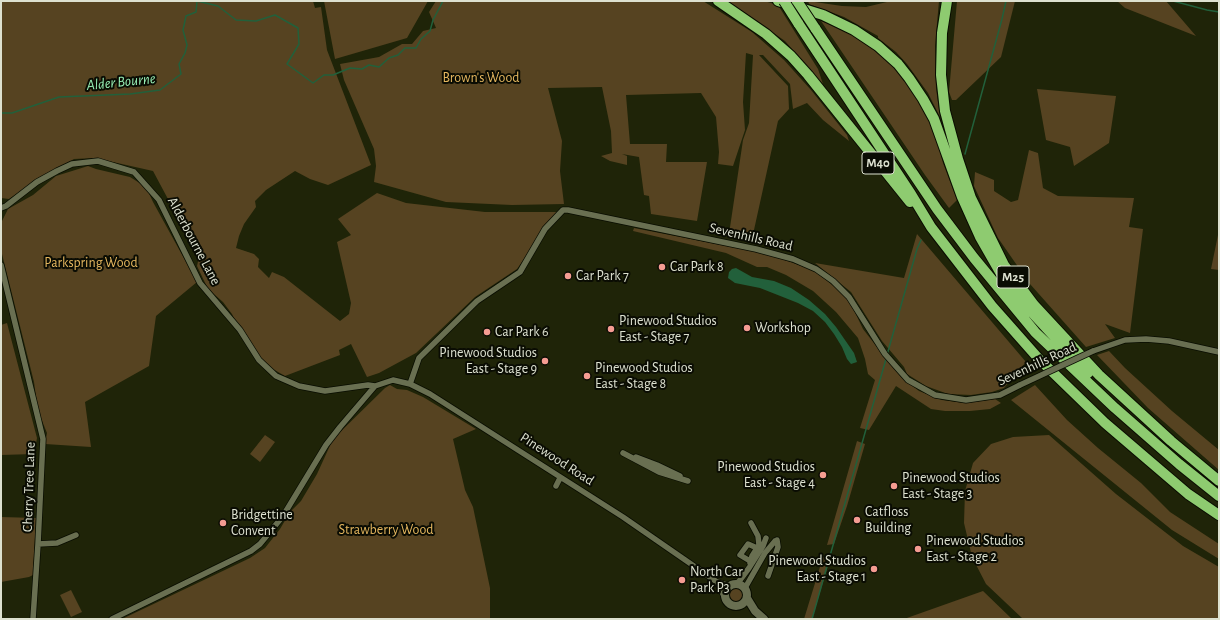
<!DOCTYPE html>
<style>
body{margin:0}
#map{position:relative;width:1220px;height:620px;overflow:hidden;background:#1f2408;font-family:"Alegreya Sans",sans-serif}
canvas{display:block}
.frame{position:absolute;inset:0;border:2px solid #dde1d0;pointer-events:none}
</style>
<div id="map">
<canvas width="1220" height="620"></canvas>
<div class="frame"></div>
</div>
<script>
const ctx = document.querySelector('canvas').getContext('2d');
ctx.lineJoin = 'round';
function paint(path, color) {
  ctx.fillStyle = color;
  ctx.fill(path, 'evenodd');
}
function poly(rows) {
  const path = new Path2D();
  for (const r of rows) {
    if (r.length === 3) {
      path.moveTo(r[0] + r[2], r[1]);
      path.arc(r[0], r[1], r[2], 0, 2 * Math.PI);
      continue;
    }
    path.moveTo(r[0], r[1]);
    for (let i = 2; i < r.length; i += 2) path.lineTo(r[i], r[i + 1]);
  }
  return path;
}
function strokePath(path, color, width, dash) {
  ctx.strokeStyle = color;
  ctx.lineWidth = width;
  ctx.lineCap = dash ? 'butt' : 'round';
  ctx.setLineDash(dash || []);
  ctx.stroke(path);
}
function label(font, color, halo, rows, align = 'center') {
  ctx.font = font + ' "Alegreya Sans",sans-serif';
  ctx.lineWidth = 4;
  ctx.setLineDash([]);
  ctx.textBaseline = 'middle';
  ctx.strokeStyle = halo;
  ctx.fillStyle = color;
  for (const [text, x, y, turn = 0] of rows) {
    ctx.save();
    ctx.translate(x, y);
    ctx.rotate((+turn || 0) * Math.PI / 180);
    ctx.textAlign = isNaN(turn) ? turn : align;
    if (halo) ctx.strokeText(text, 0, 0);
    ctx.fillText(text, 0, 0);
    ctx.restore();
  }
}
paint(poly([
 [1,1,313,1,315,8,321,7,327,50,371,165,328,185,310,179,295,171,266,190,255,201,256,207,244,224,239,236,236,248,254,254,259,259,258,267,269,278,272,272,284,277,340,321,349,314,351,303,337,242,351,235,338,219,377,193,406,203,485,212,557,212,517,269,475,297,416,353,379,373,367,377,351,344,339,350,340,355,285,376,266,365,237,325,232,314,223,302,208,289,197,266,199,257,153,171,95,158,74,159,41,177,9,199,1,198],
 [324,1,428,1,407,38,335,59],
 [436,1,703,1,752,32,784,60,811,90,847,135,849,141,823,120,807,103,793,109,790,84,763,55,759,55,788,86,789,109,778,121,752,239,729,234,743,140,749,123,753,55,746,53,743,102,745,130,733,166,718,164,719,152,716,117,701,93,626,95,630,144,667,144,666,162,707,162,697,221,651,214,649,196,644,195,639,157,622,154,627,156,627,165,610,161,601,156,612,153,611,131,602,87,548,88,562,141,560,171,564,204,512,205,446,202,374,182,376,166,374,149,344,80,340,64,379,57,402,44,412,44,423,31,436,28,429,12],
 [728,1,764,1,778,5,818,69,823,84,785,41],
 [808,1,842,6,866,7,891,1,939,1,935,46,936,88,940,117,928,93,907,64,896,52,878,38,878,36,844,17,809,4],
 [957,1,1015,1,1001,57,956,100,952,100,949,92],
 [1117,1,1166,1,1196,36,1125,8],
 [821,21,845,30,858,38,894,65,917,95,934,129,943,163,957,200,949,208,925,175],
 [1037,89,1116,96,1109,143,1074,166,1070,147,1046,140],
 [1029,150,1038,153,1043,188,1058,196,1134,198,1129,227,1143,229,1130,333,1105,324,1115,338,1086,347,1030,284,998,238,974,186,975,172,994,180,994,191,1011,202,1018,200],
 [88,166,96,169,130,177,146,187,153,202,197,282,156,316,149,366,85,402,91,447,45,444,47,433,38,411,34,382,1,250,1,223,8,209,33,195,56,176],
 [634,228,768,254,813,270,835,287,849,300,863,329,887,360,901,377,919,391,942,400,965,403,995,399,1001,403,990,409,970,411,945,411,931,409,896,386,869,430,860,428,875,380,868,374,865,359,858,338,836,312,813,291,786,275,767,267,757,267,726,253,633,231],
 [1219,230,1219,270,1211,269],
 [917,234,1026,362,1004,388,992,392,971,395,948,394,926,386,907,374,904,367,882,341,851,292,815,263,904,278],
 [7,323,37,438,34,454,1,455,1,325],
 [1109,351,1125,368,1172,411,1219,450,1219,470,1148,408,1097,355],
 [390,385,397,389,407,390,423,397,476,429,453,439,465,490,473,507,490,588,490,619,122,619,250,558,265,548,280,529,290,512,301,501,317,474,333,439,385,388],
 [1035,385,1067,420,1098,448,1141,483,1170,512,1219,544,1219,559,1172,530,1011,400],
 [265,435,275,442,260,462,250,454],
 [1049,435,1116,494,1183,546,1219,567,1219,619,1023,619,986,584,972,557,964,523,965,491,973,463,991,444,1013,437],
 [857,441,865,444,847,506,834,544,827,545],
 [1,517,36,518,33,575,29,577,1,582],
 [823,557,830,559,812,619,804,619],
 [735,595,9],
 [71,590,82,612,71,617,60,595],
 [983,591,1012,619,903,619,904,619]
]), '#564321');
paint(poly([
 [736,268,752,277,774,281,791,288,809,300,825,314,836,327,854,353,857,362,851,364,847,359,842,347,834,334,825,322,813,311,798,303,760,288,735,283,728,278,729,272,732,269]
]), '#22603b');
strokePath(poly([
 [197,1,218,6,236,20,256,21,275,15,298,28,299,44,287,64,313,83,324,75,333,75,350,68,362,69,369,65,379,67,389,58,398,55,405,48,416,48,421,39,430,31,433,20,443,1],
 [1173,1,1207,10,1219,12],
 [1,113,12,113,59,97,130,94,160,90,181,74,179,64,185,53,187,45,183,30,186,16,196,12,197,1],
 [965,154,1002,19,1006,1],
 [887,355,917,249,921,240],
 [812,619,886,359]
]), '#22603b', 1.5);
const street = poly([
 [1,208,6,206,37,182,57,171,72,164,98,161,134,172,159,200,200,283,240,330,259,360,276,376,299,386,325,391,368,385,375,386],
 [1,265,43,439,38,544,33,619],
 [1093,351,1125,340,1146,339,1169,341,1219,352],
 [410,384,419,358,477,301,520,272,545,229,563,210,568,210,756,249,793,259,816,269,833,281,849,297,885,354,908,380,935,395,966,400,1000,395,1020,385],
 [623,453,659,472,688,481],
 [636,457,657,465,680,476],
 [556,486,560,478],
 [38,544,57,543,76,535],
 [750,561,740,555,748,544,757,548],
 [750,563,752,556,759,545,758,536,751,523],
 [768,576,778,547,777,540],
 [717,582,724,596],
 [737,584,749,568,763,546,766,538],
 [745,588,765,553,775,541],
 [112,619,251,551,260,544,283,516,326,445,340,427,375,386,393,380,410,384,430,394,623,517,717,582,730,586]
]);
const secondary = poly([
 [736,595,11],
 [747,598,755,611,764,619]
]);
const highway = poly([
 [718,1,766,34,791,56,808,75,910,202],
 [778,1,823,15,854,30,878,46,898,64,909,78,923,99,934,119,962,197,980,237,1004,279,1027,312],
 [947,1,942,33,941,75,945,111,958,159,971,198,1004,265,1034,305,1099,375,1171,441,1219,481],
 [798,23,911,194,931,227,992,306,1038,358,1105,423,1188,494,1219,515],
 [815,28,937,209,974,258,1035,332,1115,408,1179,464,1219,496],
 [1027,307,1088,373]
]);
strokePath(street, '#090d00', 7);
strokePath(secondary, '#090d00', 10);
strokePath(highway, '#090d00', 12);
strokePath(street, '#696f51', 5.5);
strokePath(secondary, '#696f51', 8);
strokePath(highway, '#8ecb70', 10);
const streetBridge = poly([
 [1020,385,1093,351]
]);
const highwayBridge = poly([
 [784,1,798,23],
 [797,1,815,28]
]);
strokePath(streetBridge, '#090d00', 7, []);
strokePath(highwayBridge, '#090d00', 12, []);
strokePath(streetBridge, '#696f51', 5.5);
strokePath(highwayBridge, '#8ecb70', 10);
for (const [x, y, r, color] of [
 [662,267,4,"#f59c92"],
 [568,276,4,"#f59c92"],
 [747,328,4,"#f59c92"],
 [611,329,4,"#f59c92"],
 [487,332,4,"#f59c92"],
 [545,361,4,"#f59c92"],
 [587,376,4,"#f59c92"],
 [823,475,4,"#f59c92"],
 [894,486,4,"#f59c92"],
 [857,520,4,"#f59c92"],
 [223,523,4,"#f59c92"],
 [918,549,4,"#f59c92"],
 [874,569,4,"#f59c92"],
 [682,580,4,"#f59c92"]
]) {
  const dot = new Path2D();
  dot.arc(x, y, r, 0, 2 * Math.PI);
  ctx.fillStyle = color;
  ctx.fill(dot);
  strokePath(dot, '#0a0c03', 1.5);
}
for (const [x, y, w] of [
 [878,163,32],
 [1013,277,32]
]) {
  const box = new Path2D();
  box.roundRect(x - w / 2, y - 11, w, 22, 3);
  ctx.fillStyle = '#0a0c03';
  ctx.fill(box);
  strokePath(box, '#dde1d0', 1);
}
label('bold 13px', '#dde1d0', null, [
 ["M40",878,163],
 ["M25",1013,277]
]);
label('14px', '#e5b75f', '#0a0c03', [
 ["Brown's Wood",481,78],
 ["Parkspring Wood",91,263],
 ["Strawberry Wood",386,530]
]);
label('14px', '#dde1d0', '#0a0c03', [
 ["Sevenhills Road",751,237,13],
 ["Alderbourne Lane",194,241,62],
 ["Sevenhills Road",1037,364,-25],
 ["Pinewood Road",557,459,33],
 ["Cherry Tree Lane",29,487,-88]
]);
label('14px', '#dde1d0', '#0a0c03', [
 ["Car Park 8",670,267],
 ["Car Park 7",576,276],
 ["Pinewood Studios",619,321],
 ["East - Stage 7",619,337],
 ["Workshop",755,328],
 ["Car Park 6",495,332],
 ["Pinewood Studios",537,353,"right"],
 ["East - Stage 9",537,369,"right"],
 ["Pinewood Studios",595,368],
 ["East - Stage 8",595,384],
 ["Pinewood Studios",815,467,"right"],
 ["East - Stage 4",815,483,"right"],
 ["Pinewood Studios",902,478],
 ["East - Stage 3",902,494],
 ["Catfloss",865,512],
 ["Building",865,528],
 ["Bridgettine",231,515],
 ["Convent",231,531],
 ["Pinewood Studios",926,541],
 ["East - Stage 2",926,557],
 ["Pinewood Studios",866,561,"right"],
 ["East - Stage 1",866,577,"right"],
 ["North Car",690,572],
 ["Park P3",690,588]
], 'left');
label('italic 15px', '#97efb5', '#0a0c03', [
 ["Alder Bourne",121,82,-6]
]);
</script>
